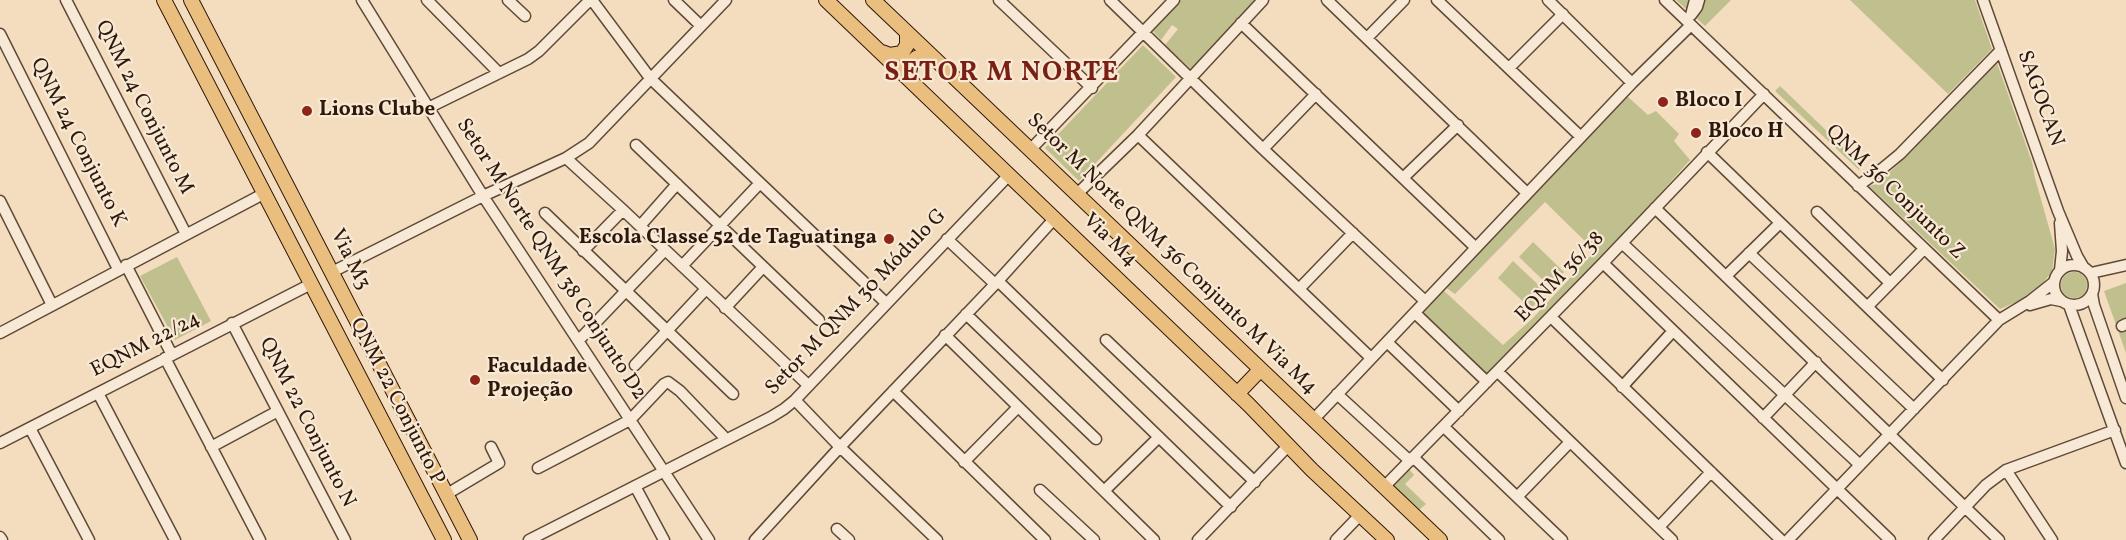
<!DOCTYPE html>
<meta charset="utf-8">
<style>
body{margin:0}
canvas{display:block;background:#f3ddbe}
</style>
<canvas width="2126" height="540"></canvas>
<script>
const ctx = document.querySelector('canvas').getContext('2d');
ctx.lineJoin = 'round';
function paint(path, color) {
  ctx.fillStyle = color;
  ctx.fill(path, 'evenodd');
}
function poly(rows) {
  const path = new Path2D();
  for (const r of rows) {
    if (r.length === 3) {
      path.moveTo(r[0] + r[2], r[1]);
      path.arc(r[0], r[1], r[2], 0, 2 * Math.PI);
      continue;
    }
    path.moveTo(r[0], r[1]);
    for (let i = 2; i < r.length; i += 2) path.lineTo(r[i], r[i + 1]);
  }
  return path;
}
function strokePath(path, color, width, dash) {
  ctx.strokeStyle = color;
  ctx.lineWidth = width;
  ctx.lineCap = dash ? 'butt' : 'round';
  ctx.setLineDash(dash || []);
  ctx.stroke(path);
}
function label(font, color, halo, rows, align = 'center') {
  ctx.font = font + ' Vollkorn,serif';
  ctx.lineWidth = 4.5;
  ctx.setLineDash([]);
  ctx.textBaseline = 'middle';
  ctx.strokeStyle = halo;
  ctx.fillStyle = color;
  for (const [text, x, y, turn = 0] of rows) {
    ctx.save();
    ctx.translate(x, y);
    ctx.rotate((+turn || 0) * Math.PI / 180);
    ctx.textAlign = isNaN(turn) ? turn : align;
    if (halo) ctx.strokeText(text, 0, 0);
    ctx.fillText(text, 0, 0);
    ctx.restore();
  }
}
paint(poly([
 [1181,0,1258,0,1192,70,1165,45,1178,29,1172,25,1161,40,1152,30],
 [1676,0,1731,0,1705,26],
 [1850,0,1975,0,1992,49,1948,94],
 [1143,45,1176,77,1079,181,1045,148],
 [1997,63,2032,162,2035,178,2055,249,2052,271,2038,290,2026,298,2000,309,1869,186,1877,184,1905,158],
 [1780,86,1862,165,1859,170,1775,91],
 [1627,96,1648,115,1656,111,1679,134,1674,141,1690,160,1621,237,1489,376,1422,312,1443,290,1503,345,1533,318,1595,251,1545,202,1455,294,1445,287],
 [1533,242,1564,272,1550,287,1519,257],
 [177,257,211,321,175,340,140,276],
 [1513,261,1546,292,1531,309,1498,278],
 [2074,285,13],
 [2126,283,2126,353,2104,291],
 [1408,468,1414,475,1405,484,1426,504,1418,511,1392,485]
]), '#c0bf8e');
const minor = poly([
 [66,0,186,234],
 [362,0,483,196,709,540],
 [427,0,499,73],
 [508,0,525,16],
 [592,0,650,78,886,303],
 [674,0,701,26],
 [999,0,1092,88],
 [1110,0,1263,149,1425,301],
 [1327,0,1527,193],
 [1437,0,1581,137],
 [1548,0,1632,83],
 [1665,0,1999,320],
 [1695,0,1691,15,1697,7,1699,0],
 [1983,0,2058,211,2077,256,2084,268],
 [1241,23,1476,248],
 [0,34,118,269],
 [1367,38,1404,0],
 [1509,68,1563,14],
 [428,108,528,59,539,51,590,0],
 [1138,135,1371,358],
 [636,145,819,320],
 [1263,149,1316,94],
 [1030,150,1174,0],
 [1707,152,1943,380],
 [566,158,623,210,808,385],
 [1404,177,1458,125],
 [1858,186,1883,168,1900,154,2001,50],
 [1076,195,1138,135,1263,0],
 [0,201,52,305],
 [1655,208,1999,540],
 [1817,212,1890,283],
 [545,213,733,394],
 [2060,223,2062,251,2060,270],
 [640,226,677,184],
 [947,239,995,284],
 [1622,243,1860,465],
 [583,251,623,210],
 [1749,253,1914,409],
 [1603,263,1890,540],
 [2074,285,20],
 [126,265,172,355],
 [682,266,760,183],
 [332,272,483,196,566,158,589,143,726,0],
 [2091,273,2126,265],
 [1726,276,1780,223],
 [998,281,1231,507],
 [1299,289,1353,233],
 [2092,294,2094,305,2126,398],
 [2030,305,2051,299,2061,301],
 [2069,305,2126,463],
 [1868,306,1924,249],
 [725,308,763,267],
 [1415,313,1487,382],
 [966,314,1096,439],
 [1551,317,1781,540],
 [232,323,345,540],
 [2122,326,2126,324],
 [0,333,265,193],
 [945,335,1154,540],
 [579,340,665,250],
 [1106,340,1255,482],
 [1388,343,1459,411],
 [165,358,260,540],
 [635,365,706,289],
 [1498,372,1672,540],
 [1622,387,1673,331],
 [893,391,1045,540],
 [98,393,175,540],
 [1337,394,1410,461],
 [795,400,840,447,937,540],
 [1763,418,1816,362],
 [1313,420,1632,83,1691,25],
 [1444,427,1562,540],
 [30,428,89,540],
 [0,443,311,284],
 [211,447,278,411],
 [1413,457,1499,540],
 [964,462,1018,407],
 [538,468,630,420,664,384,668,382,680,391,726,439],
 [2006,470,2052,540],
 [635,486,664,540],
 [1384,487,1603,263,1764,94],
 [1040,490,1094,540],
 [1104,491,1159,437],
 [447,494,499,463,491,447],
 [1517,497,1570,442],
 [1659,527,1711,472],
 [837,529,849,540],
 [0,537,2,540],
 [529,540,771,417,784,409,795,400,1009,175],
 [755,540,840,447,998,281,1054,219],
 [1198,540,1288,446],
 [1336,540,1360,515],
 [1788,540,1999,320,2030,301,2054,282],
 [1934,540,1986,485,2006,470,2115,430]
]);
const major = poly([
 [164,0,444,540],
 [191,0,470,540],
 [826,0,1249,405,1312,470,1387,540],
 [873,0,1440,540],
 [882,52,890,55,902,53,907,45,907,33],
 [908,78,911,63,916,58,922,56,934,59],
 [1237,394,1260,370]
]);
strokePath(minor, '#5f4937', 13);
strokePath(major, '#2e180a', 16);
strokePath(minor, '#f7e9d5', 10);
strokePath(major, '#eabe7f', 14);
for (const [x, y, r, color] of [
 [1663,102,6,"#8f2418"],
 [307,111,6,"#8f2418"],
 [1696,133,6,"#8f2418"],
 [889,239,6,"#8f2418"],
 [475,380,6,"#8f2418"]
]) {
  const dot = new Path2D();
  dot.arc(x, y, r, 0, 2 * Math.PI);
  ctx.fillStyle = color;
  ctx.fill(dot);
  strokePath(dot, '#f7e9d5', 2);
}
label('21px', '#2e180a', '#f7e9d5', [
 ["SAGOCAN",2039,99,70],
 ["QNM 24 Conjunto M",143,108,63],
 ["QNM 24 Conjunto K",77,143,63],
 ["QNM 36 Conjunto Z",1894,193,44],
 ["Via M4",1109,241,44],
 ["Setor M Norte QNM 36 Conjunto M Via M4",1171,255,44],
 ["Via M3",349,260,63],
 ["Setor M Norte QNM 38 Conjunto D2",550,260,57],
 ["EQNM 36/38",1561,278,-46],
 ["Setor M QNM 30 Módulo G",857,303,-46],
 ["EQNM 22/24",146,346,-27],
 ["QNM 22 Conjunto P",396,402,63],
 ["QNM 22 Conjunto N",306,423,63]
]);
label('bold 21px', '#2e180a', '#f7e9d5', [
 ["Bloco I",1675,102],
 ["Lions Clube",319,111],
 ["Bloco H",1708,133],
 ["Escola Classe 52 de Taguatinga",877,239,"right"],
 ["Faculdade",487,368],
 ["Projeção",487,392]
], 'left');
ctx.letterSpacing = '1.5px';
label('bold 27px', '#7a1f14', '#f7e9d5', [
 ["SETOR M NORTE",1002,75]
]);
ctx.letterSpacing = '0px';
</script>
